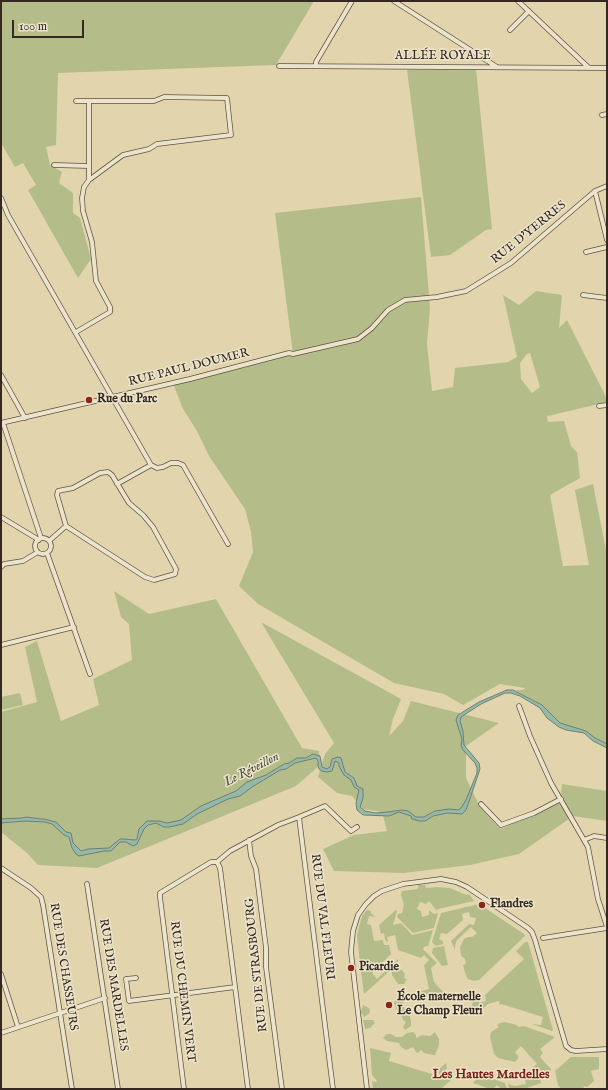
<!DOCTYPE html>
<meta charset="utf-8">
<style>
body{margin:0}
#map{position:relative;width:608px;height:1090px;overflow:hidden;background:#e2d5ae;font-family:"IM FELL English",serif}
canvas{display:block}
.frame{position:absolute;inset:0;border:2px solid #342821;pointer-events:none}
.scale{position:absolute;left:12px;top:20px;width:72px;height:18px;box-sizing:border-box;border:2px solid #342821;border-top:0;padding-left:5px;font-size:12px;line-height:14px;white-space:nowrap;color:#342821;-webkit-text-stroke:3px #ece4ca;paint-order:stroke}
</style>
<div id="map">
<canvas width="608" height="1090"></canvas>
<div class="frame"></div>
<div class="scale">100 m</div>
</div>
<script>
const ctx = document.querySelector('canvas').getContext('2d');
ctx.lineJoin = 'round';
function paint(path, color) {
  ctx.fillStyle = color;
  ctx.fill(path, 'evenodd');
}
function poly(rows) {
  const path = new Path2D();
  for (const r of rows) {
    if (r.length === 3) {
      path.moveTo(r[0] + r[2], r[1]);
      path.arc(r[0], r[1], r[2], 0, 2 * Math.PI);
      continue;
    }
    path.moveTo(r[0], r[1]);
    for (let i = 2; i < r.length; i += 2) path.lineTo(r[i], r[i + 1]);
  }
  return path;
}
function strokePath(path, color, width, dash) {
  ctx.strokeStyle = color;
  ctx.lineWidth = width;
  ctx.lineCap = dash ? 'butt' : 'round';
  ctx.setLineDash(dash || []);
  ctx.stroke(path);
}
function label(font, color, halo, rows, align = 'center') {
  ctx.font = font + ' "IM FELL English",serif';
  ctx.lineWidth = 3;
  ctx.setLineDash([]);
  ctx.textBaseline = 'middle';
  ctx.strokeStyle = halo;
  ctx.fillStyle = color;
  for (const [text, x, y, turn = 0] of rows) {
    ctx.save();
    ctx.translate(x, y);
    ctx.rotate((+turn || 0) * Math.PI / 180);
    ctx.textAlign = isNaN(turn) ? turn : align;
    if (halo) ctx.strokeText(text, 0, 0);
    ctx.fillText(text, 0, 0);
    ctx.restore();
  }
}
paint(poly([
 [1,1,314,1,276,65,58,73,56,145,46,147,50,165,62,172,59,183,73,193,73,213,80,218,91,259,78,278,28,190,36,185,23,163,15,167,1,143],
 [476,69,492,229,486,230,450,255,431,257,407,70],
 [421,197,430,308,427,344,432,391,453,387,455,368,508,362,517,357,503,295,519,305,536,291,562,295,559,328,567,320,607,399,607,402,548,416,547,415,548,422,564,421,571,446,577,452,580,478,550,495,563,566,589,565,575,490,593,484,607,555,607,744,595,738,586,731,566,726,560,723,542,705,516,691,517,690,523,690,525,688,500,684,463,705,444,694,394,683,258,604,239,586,253,552,251,532,245,509,209,456,197,431,183,409,172,381,293,354,275,213],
 [530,353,540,387,532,393,521,379,520,363,527,354],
 [114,591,149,614,216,599,302,748,319,751,320,765,296,786,97,868,38,865,27,853,1,832,1,712,37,702,25,647,37,641,61,721,99,705,93,679,132,660,129,624,121,617],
 [261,622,401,699,393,719,389,736,403,721,411,701,499,723,466,746,466,778,480,807,500,829,560,802,562,784,607,791,607,821,573,816,519,854,470,865,404,873,334,871,323,849,354,835,387,831,382,812,363,809,352,796,337,793,318,777,325,754,334,743],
 [20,693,23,705,1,710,1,697],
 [418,885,425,885,426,888,436,887,450,888,464,894,470,895,474,901,438,909,437,911,429,901,426,904,420,902,417,909,421,911,422,917,429,915,429,910,434,914,438,913,434,928,413,933,397,917,398,914,402,913,404,905,401,895,402,891,418,889],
 [479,904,524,934,525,936,479,980,474,981,468,979,466,976,463,965,466,964,465,959,461,956,460,947,464,939,468,937,472,937,477,933,471,927,457,940,455,946,455,950,451,941,469,924,474,925,476,918,470,917,469,912,462,914,463,920,447,934,441,933,439,939,443,941,443,944,436,946,432,942,441,913],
 [367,910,371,911,371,913,375,917,369,916,367,924,371,925,374,941,383,940,384,945,389,945,391,954,372,973,377,979,398,959,398,961,393,968,364,994,361,972,359,971,359,967,360,963,357,935,362,916],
 [396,910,397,911,393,925,401,923,412,935,433,930,428,946,424,947,423,949,437,963,431,968,434,982,445,994,445,997,438,998,422,994,421,991,429,989,424,965,429,960,424,955,421,958,398,950,395,935,387,937,388,942,387,942,385,939,384,933,381,934,379,925],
 [525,942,528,942,553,1030,552,1031,532,1024,541,1025,543,1017,501,1004,500,1006,499,1001,488,1004,479,1012,471,1009,474,998,478,998,479,1003,486,1001,485,995,524,959,516,951],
 [444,946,448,965,442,966,432,953,433,948],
 [395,969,402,970,405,974,404,978,407,979,404,984,398,984,392,975,392,971],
 [399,998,403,1001,404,1008,409,1014,411,1021,411,1026,405,1030,403,1027,406,1022,403,1020,402,1017,398,1012,394,1004,395,1000],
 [363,1005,369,1008,370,1011,369,1014,364,1017,361,1012],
 [363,1020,373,1020,375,1023,370,1028,365,1029],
 [505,1022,517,1025,518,1027,524,1026,555,1037,540,1049,543,1053,540,1057,551,1069,550,1076,540,1078,541,1083,524,1089,509,1089,508,1084,515,1086,526,1084,524,1075,537,1064,521,1046,515,1052,518,1056,518,1059,515,1062,498,1058,494,1054,490,1037,491,1032,499,1027,497,1025,500,1023],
 [413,1032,416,1035,416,1038,422,1035,430,1036,435,1032,439,1039,439,1045,435,1055,433,1055,424,1053,421,1050,418,1053,416,1052,413,1047,406,1050,401,1047,399,1043,387,1041,383,1038,387,1034,391,1034,396,1037,402,1037,407,1033],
 [370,1048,391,1053,389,1061,432,1074,433,1078,440,1076,438,1070,446,1063,447,1068,444,1072,449,1073,452,1079,441,1089,373,1089,372,1081,376,1082,377,1081,372,1075],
 [571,1057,599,1057,599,1069,591,1071,594,1081,587,1087,585,1086,582,1089,561,1089,558,1085,555,1071],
 [480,1075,505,1083,507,1089,501,1089,497,1085,493,1089,490,1089,473,1083]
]), '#b4bd8a');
const water = poly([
 [507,690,513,690,542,705,560,723,586,731,595,738,607,744,607,748,593,741,584,733,566,730,559,727,547,718,540,708,520,696,511,693,505,693,481,704,461,717,460,721,463,731,464,745,479,763,480,769,466,810,462,814,447,813,433,816,425,821,419,821,412,819,411,816,399,812,389,816,363,815,357,810,356,803,359,790,354,787,351,780,344,775,339,766,339,763,335,761,332,771,327,772,322,771,319,769,318,766,318,761,316,758,295,763,286,769,280,770,252,787,240,796,228,799,197,814,183,824,169,827,164,827,156,823,148,825,144,829,137,844,133,846,126,842,120,842,111,851,104,851,79,856,76,854,72,848,69,837,64,835,52,824,45,822,25,821,1,823,1,819,22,818,26,817,41,819,44,819,56,822,66,832,71,833,73,843,81,851,88,849,109,848,120,839,124,839,135,840,137,839,139,829,147,821,159,821,167,823,181,820,201,806,236,791,247,782,266,775,284,764,289,763,297,758,306,758,313,754,320,756,322,767,327,769,330,767,332,759,338,757,341,758,345,772,354,778,357,786,363,789,363,798,360,807,365,811,376,813,388,812,402,810,408,811,416,817,424,817,435,811,449,809,458,810,461,808,466,800,477,773,477,768,475,763,463,750,461,746,462,739,456,720,458,715,479,702,507,690]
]);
paint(water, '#95b9a8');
strokePath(water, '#6e7f72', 1);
const minor = poly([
 [394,1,497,67],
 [518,1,588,67],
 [510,30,529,11],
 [279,66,607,68],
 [316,66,316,62,352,1],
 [76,101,89,101],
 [602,115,607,114],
 [54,165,89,166],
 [595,191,607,240],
 [1,198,8,215,151,465,157,468,163,467,171,463,178,463,183,465,228,544],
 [586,252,607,247],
 [583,295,607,298],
 [76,332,110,312,110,307,96,281,92,242,83,211,82,198,84,187,89,180,123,155,149,149,157,144,231,135,227,98,164,97,154,101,89,101,89,180],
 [1,375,25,418],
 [599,406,607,405],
 [1,423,190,379,289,353,293,354,358,339,372,328,388,310,405,300,437,297,466,291,511,263,595,191,607,186],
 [3,423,41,538],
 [117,484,151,465],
 [1,517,39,540],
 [43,546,8],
 [49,541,66,526,57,495,58,491,73,488,100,473,108,472,112,475,129,503,143,515,153,527,176,569,175,574,154,580,145,577,66,526],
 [47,553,90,674],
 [1,567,4,564,23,561,38,552],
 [1,645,74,627],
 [519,706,530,736,551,783,588,847,598,899,607,927],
 [481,804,501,825,534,813,561,799],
 [249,840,251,856,256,869,266,948,266,967,282,1089],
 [584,840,594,836,607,838],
 [217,862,220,868,248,1089],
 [217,862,230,851,278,825,299,817],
 [1,868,31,888,41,897,43,905,72,1089],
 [87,884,118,1089],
 [543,938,607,928],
 [1,974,18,1027],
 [136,978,126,979,129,1001,235,987],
 [1,1033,105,998],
 [184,1089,160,897,160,893,211,862,217,862],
 [333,1089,299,817,325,806,351,831,357,827],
 [367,1089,351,952,353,931,358,915,366,904,374,896,382,891,403,884,441,879,456,882,467,887,528,928,532,932,535,940,566,1046,571,1050,576,1051,607,1049]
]);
strokePath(minor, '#605344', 5.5);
strokePath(minor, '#ece4ca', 4);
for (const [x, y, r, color] of [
 [89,400,4,"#8f2418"],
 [482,905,4,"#8f2418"],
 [351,968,4,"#8f2418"],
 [389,1005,4,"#8f2418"]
]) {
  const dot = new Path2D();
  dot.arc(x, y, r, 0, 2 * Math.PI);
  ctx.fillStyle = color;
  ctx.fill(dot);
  strokePath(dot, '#ece4ca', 1.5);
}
label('12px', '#342821', '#ece4ca', [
 ["ALLÉE ROYALE",443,57],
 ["RUE D'YERRES",529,233,-39],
 ["RUE PAUL DOUMER",189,368,-14],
 ["RUE DU VAL FLEURI",322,917,83],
 ["RUE DE STRASBOURG",257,965,-96],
 ["RUE DES CHASSEURS",63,967,81],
 ["RUE DES MARDELLES",113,985,81],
 ["RUE DU CHEMIN VERT",182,992,83]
]);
label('bold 12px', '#342821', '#ece4ca', [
 ["Rue du Parc",97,400],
 ["Flandres",490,905],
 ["Picardie",359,968],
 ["École maternelle",397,998],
 ["Le Champ Fleuri",397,1012]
], 'left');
label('italic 13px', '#4c4c43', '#ece4ca', [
 ["Le Réveillon",252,770,-27]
]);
label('bold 13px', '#7a1f14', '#ece4ca', [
 ["Les Hautes Mardelles",491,1075]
]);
</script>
